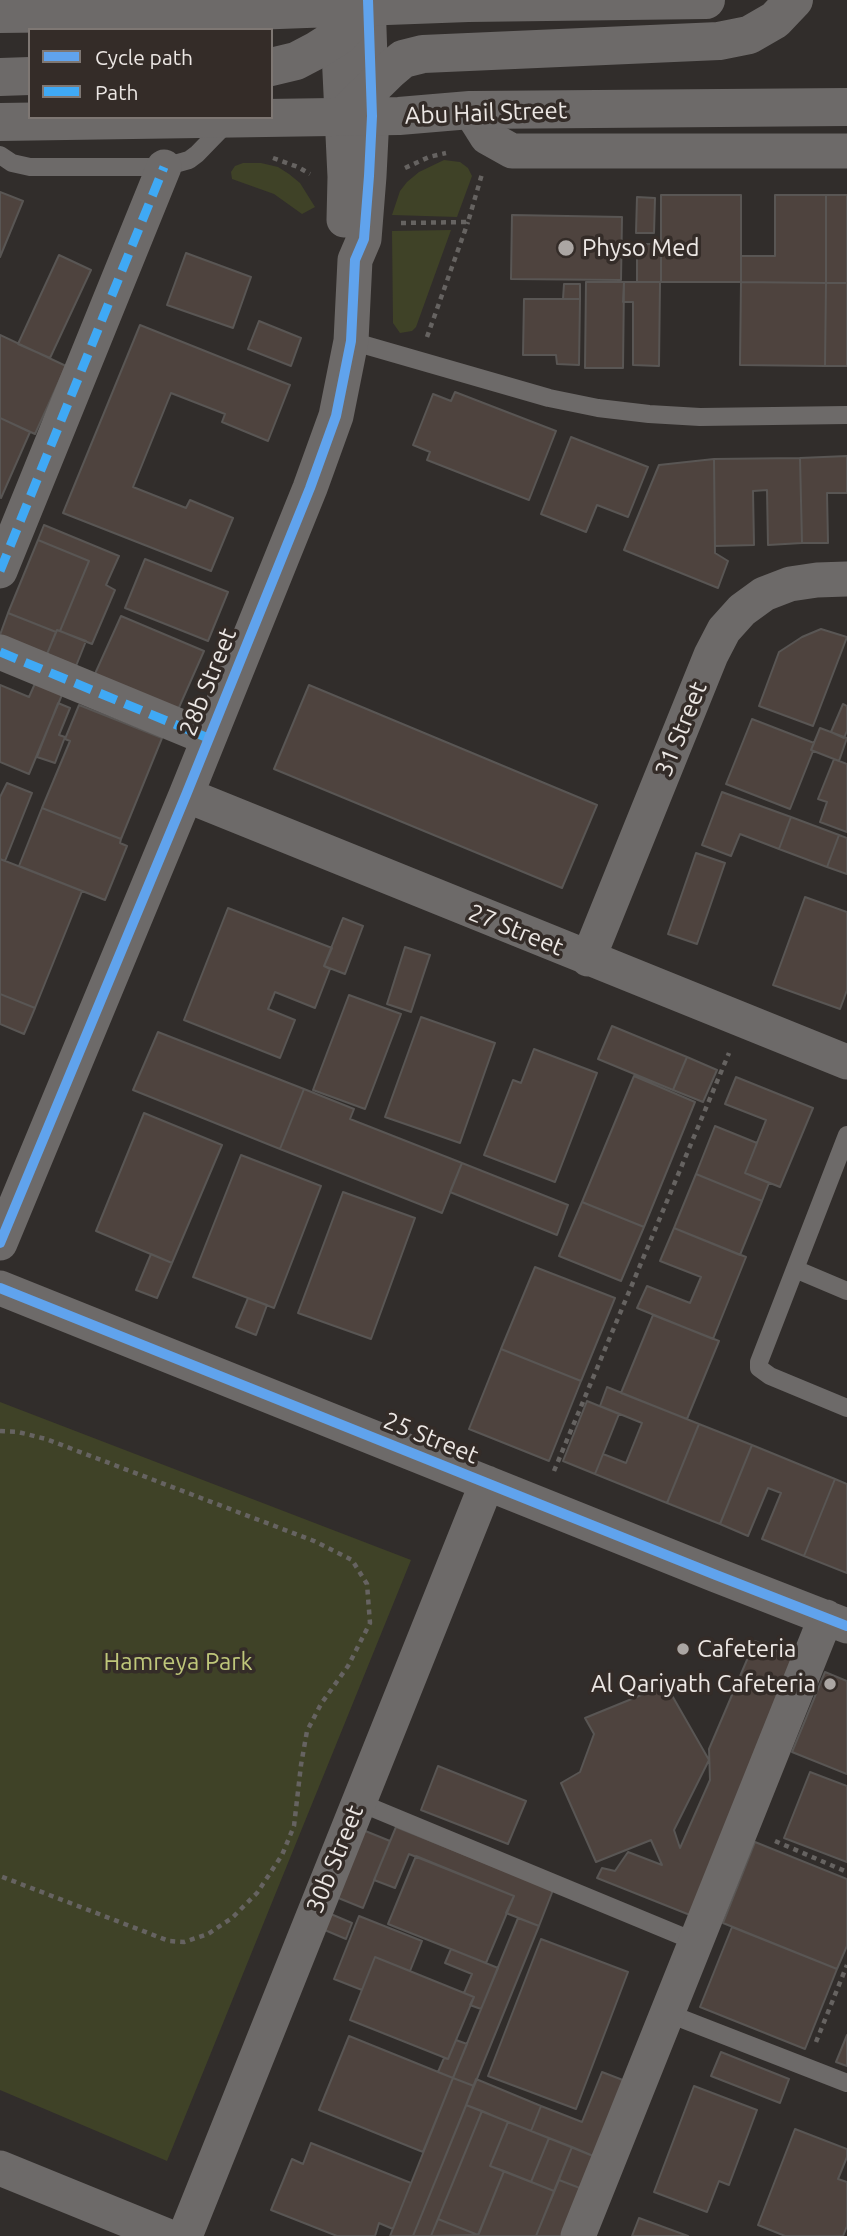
<!DOCTYPE html>
<style>
body{margin:0}
#map{position:relative;width:847px;height:2236px;overflow:hidden;background:#312d2b;font-family:Ubuntu,sans-serif}
canvas{display:block}
.legend{position:absolute;left:28px;top:28px;width:245px;height:91px;box-sizing:border-box;background:#342c28;border:2px solid #7e7773;margin:0;padding:9px 12px;list-style:none;font-size:21px;color:#ece7e4}
.legend li{display:flex;align-items:center;gap:14px;height:35px}
.legend b{width:35px;border:2px solid #7e7773}
</style>
<div id="map">
<canvas width="847" height="2236"></canvas>
<ul class="legend">
<li><b style="height:9px;background:#60a3ed"></b>Cycle path</li>
<li><b style="height:9px;background:#3fa9f5"></b>Path</li>
</ul>
</div>
<script>
const ctx = document.querySelector('canvas').getContext('2d');
ctx.lineJoin = 'round';
function paint(path, color) {
  ctx.fillStyle = color;
  ctx.fill(path, 'evenodd');
}
function poly(rows) {
  const path = new Path2D();
  for (const r of rows) {
    path.moveTo(r[0], r[1]);
    for (let i = 2; i < r.length; i += 2) path.lineTo(r[i], r[i + 1]);
  }
  return path;
}
function strokePath(path, color, width, dash) {
  ctx.strokeStyle = color;
  ctx.lineWidth = width;
  ctx.lineCap = dash ? 'butt' : 'round';
  ctx.setLineDash(dash || []);
  ctx.stroke(path);
}
function label(font, color, halo, rows, align = 'center') {
  ctx.font = font + ' Ubuntu,sans-serif';
  ctx.lineWidth = 7;
  ctx.setLineDash([]);
  ctx.textBaseline = 'middle';
  ctx.strokeStyle = halo;
  ctx.fillStyle = color;
  for (const [text, x, y, turn = 0] of rows) {
    ctx.save();
    ctx.translate(x, y);
    ctx.rotate((+turn || 0) * Math.PI / 180);
    ctx.textAlign = isNaN(turn) ? turn : align;
    if (halo) ctx.strokeText(text, 0, 0);
    ctx.fillText(text, 0, 0);
    ctx.restore();
  }
}
paint(poly([
 [444,160,460,162,468,168,472,176,457,217,392,215,400,191,407,182,419,172],
 [243,163,261,163,278,167,289,174,300,183,315,207,302,214,274,194,232,179,231,172,235,166],
 [451,230,416,327,412,331,400,333,393,323,392,231],
 [0,1402,411,1560,167,2161,0,2090]
]), '#3f4227');
const building = poly([
 [0,192,23,201,0,257,0,192],
 [661,195,741,195,741,282,661,282,661,195],
 [775,195,826,195,826,283,741,282,741,256,775,256,775,195],
 [826,195,847,195,847,283,826,283,826,195],
 [637,197,655,198,654,233,636,233,637,197],
 [512,215,622,217,621,280,511,279,512,215],
 [637,244,661,244,661,282,637,282,637,244],
 [186,253,251,277,233,328,167,305,186,253],
 [59,255,91,270,50,358,18,344,59,255],
 [586,282,624,282,623,368,585,368,586,282],
 [624,282,660,282,659,366,633,365,633,302,623,302,624,282],
 [741,282,826,283,825,366,740,365,741,282],
 [826,283,847,283,847,366,825,366,826,283],
 [564,284,580,284,580,299,563,299,564,284],
 [524,299,580,299,579,365,557,364,556,355,523,355,524,299],
 [259,321,301,338,291,366,248,349,259,321],
 [140,325,290,385,268,441,222,422,225,414,171,393,133,487,186,508,190,500,233,518,211,571,63,513,140,325],
 [0,335,66,366,35,434,0,418,0,335],
 [455,392,556,431,529,500,427,460,430,452,413,445,433,394,451,401,455,392],
 [0,418,30,432,1,498,0,497,0,418],
 [571,437,648,467,628,517,597,505,586,532,541,514,571,437],
 [847,456,847,493,827,493,828,543,802,543,800,458,847,456],
 [800,458,802,543,768,545,767,490,753,491,754,545,715,546,714,459,800,458],
 [714,459,715,553,728,561,718,588,624,550,659,465,714,459],
 [44,525,119,556,106,585,115,590,92,644,60,631,89,561,38,540,44,525],
 [38,540,89,561,60,631,57,630,56,632,8,613,38,540],
 [145,559,228,592,208,641,125,608,145,559],
 [8,613,56,632,47,654,0,635,8,613],
 [121,616,204,651,177,712,94,676,121,616],
 [821,629,847,637,813,726,759,706,779,652,802,637,821,629],
 [57,630,86,641,76,666,47,654,57,630],
 [37,679,64,690,29,774,0,762,0,685,29,697,37,679],
 [309,685,597,805,562,888,274,769,309,685],
 [58,703,70,708,59,735,65,737,55,763,37,757,58,703],
 [843,704,847,706,847,731,844,738,831,732,843,704],
 [79,705,162,738,121,839,42,808,70,741,65,739,79,705],
 [752,719,814,743,811,750,813,751,790,809,726,784,752,719],
 [820,728,847,738,839,761,811,750,820,728],
 [834,759,847,764,847,832,820,822,827,802,818,799,834,759],
 [7,783,32,793,5,861,0,859,0,797,7,783],
 [722,792,791,817,779,849,740,834,731,856,702,845,722,792],
 [42,808,121,839,120,843,127,846,105,900,19,866,42,808],
 [791,817,839,835,827,867,779,849,791,817],
 [839,835,847,838,847,874,827,867,839,835],
 [696,853,725,863,697,944,668,934,696,853],
 [0,859,82,891,35,1008,0,994,0,859],
 [805,897,847,912,847,990,840,1009,773,985,805,897],
 [228,908,332,948,324,966,330,969,315,1008,275,992,268,1009,295,1020,280,1058,184,1020,228,908],
 [343,918,363,926,345,974,324,966,343,918],
 [405,947,430,955,411,1012,387,1004,405,947],
 [0,994,35,1008,24,1034,0,1024,0,994],
 [349,995,401,1014,365,1109,313,1090,349,995],
 [421,1017,495,1043,460,1143,385,1117,421,1017],
 [612,1026,687,1057,673,1090,598,1059,612,1026],
 [158,1032,304,1089,280,1149,133,1090,158,1032],
 [534,1049,597,1073,555,1182,484,1155,513,1080,521,1083,534,1049],
 [687,1057,717,1070,703,1102,673,1090,687,1057],
 [634,1076,695,1102,644,1227,582,1202,634,1076],
 [736,1077,813,1108,780,1187,745,1173,766,1120,725,1104,736,1077],
 [304,1089,354,1109,350,1119,462,1163,442,1213,280,1149,304,1089],
 [144,1113,222,1145,172,1263,96,1231,144,1113],
 [715,1126,757,1143,745,1173,769,1183,762,1201,696,1174,715,1126],
 [241,1155,321,1186,274,1308,193,1277,241,1155],
 [462,1163,568,1205,557,1235,450,1192,462,1163],
 [696,1174,762,1201,740,1255,674,1228,696,1174],
 [343,1192,415,1218,371,1339,298,1313,343,1192],
 [582,1202,644,1227,621,1281,559,1256,582,1202],
 [674,1228,746,1257,713,1339,637,1308,647,1286,690,1303,701,1277,660,1261,674,1228],
 [151,1254,172,1263,157,1298,136,1290,151,1254],
 [535,1267,615,1298,581,1381,501,1349,535,1267],
 [248,1298,267,1305,256,1335,236,1327,248,1298],
 [653,1315,719,1341,687,1419,621,1393,653,1315],
 [501,1349,581,1381,549,1461,469,1429,501,1349],
 [607,1387,699,1424,667,1503,595,1474,603,1454,626,1463,642,1423,600,1406,607,1387],
 [587,1401,619,1414,595,1474,563,1461,587,1401],
 [699,1424,752,1445,720,1524,667,1503,699,1424],
 [752,1445,835,1479,804,1556,762,1539,781,1493,768,1488,748,1536,720,1524,752,1445],
 [835,1479,847,1484,847,1573,804,1556,835,1479],
 [755,1641,797,1660,690,1915,597,1878,602,1868,615,1871,628,1852,662,1865,651,1840,596,1862,561,1783,580,1772,594,1734,585,1718,666,1685,709,1760,674,1830,680,1848,710,1780,709,1749,755,1641],
 [825,1672,847,1681,847,1774,792,1752,825,1672],
 [438,1766,526,1801,508,1844,421,1810,438,1766],
 [810,1772,847,1786,847,1862,784,1838,810,1772],
 [396,1827,553,1890,539,1926,506,1913,514,1896,409,1854,395,1888,374,1880,396,1827],
 [358,1828,390,1841,363,1908,331,1895,358,1828],
 [755,1842,847,1879,847,1946,837,1969,723,1923,755,1842],
 [416,1856,514,1896,486,1963,388,1924,416,1856],
 [326,1912,352,1923,346,1939,320,1928,326,1912],
 [359,1916,422,1941,410,1971,375,1957,362,1990,334,1979,359,1916],
 [518,1918,539,1926,474,2086,453,2078,518,1918],
 [732,1927,837,1969,805,2049,700,2007,732,1927],
 [541,1939,628,1972,576,2109,488,2076,541,1939],
 [451,1949,498,1968,481,2009,470,2005,474,1997,464,1993,472,1974,445,1963,451,1949],
 [375,1957,474,1997,448,2059,350,2020,375,1957],
 [847,2035,847,2066,836,2062,847,2035],
 [349,2036,453,2078,423,2152,319,2110,349,2036],
 [456,2040,467,2044,453,2078,438,2072,444,2058,448,2059,456,2040],
 [721,2052,789,2079,780,2103,711,2076,721,2052],
 [602,2072,628,2082,598,2158,531,2131,541,2106,582,2122,602,2072],
 [453,2078,474,2086,413,2236,390,2236,453,2078],
 [476,2079,541,2106,531,2131,466,2105,476,2079],
 [694,2086,757,2110,729,2185,719,2181,707,2212,654,2192,694,2086],
 [466,2105,482,2111,431,2236,413,2236,466,2105],
 [482,2111,508,2122,490,2166,504,2171,478,2235,438,2219,482,2111],
 [508,2122,549,2138,531,2182,490,2166,508,2122],
 [795,2129,847,2149,847,2157,838,2179,847,2182,847,2226,843,2236,785,2236,758,2225,795,2129],
 [549,2138,572,2147,554,2191,531,2182,549,2138],
 [311,2143,411,2183,393,2229,379,2223,375,2236,337,2236,271,2210,292,2159,303,2164,311,2143],
 [572,2147,598,2158,585,2190,559,2180,572,2147],
 [504,2171,554,2191,536,2236,478,2236,504,2171],
 [559,2180,585,2190,566,2236,536,2236,559,2180],
 [639,2218,688,2236,632,2236,639,2218],
 [438,2219,478,2235,431,2236,438,2219]
]);
paint(building, '#4e433e');
strokePath(building, '#595654', 2);
strokePath(poly([
 [273,158,298,167,310,174],
 [405,168,429,157,446,153],
 [401,223,468,222,482,174],
 [427,337,468,222],
 [0,1431,18,1432,46,1439,314,1541,352,1560,367,1584,370,1623,348,1666,321,1704,307,1731,301,1765,294,1826,282,1855,257,1893,232,1918,208,1934,184,1942,169,1941,0,1876],
 [554,1471,729,1053],
 [775,1841,847,1872],
 [816,2042,847,1965]
]), '#666361', 4.5, [5, 5]);
strokePath(poly([
 [0,155,12,163,30,167,164,167,189,160,197,154,229,121],
 [351,341,549,398,598,408,649,414,700,417,847,415],
 [795,1269,847,1135],
 [847,1291,795,1269,759,1362,759,1368,770,1376,847,1408],
 [358,1802,696,1942],
 [667,2013,847,2083]
]), '#6d6a69', 18);
strokePath(poly([
 [337,10,345,177,344,220],
 [470,110,487,137,512,151,847,151],
 [0,571,164,167],
 [0,652,208,738],
 [186,795,847,1062],
 [588,959,711,655,724,630,742,610,764,594,790,584,817,580,847,579],
 [0,1243,186,795,310,488,336,416,351,341,355,260,364,239,369,176,372,116,368,0],
 [0,1288,716,1575,847,1626],
 [0,2168,167,2236],
 [185,2236,487,1483],
 [578,2236,826,1617]
]), '#6d6a69', 35);
strokePath(poly([
 [0,14,252,11,468,3,706,0],
 [271,67,296,61,317,50,339,36,368,6],
 [0,77,30,76],
 [342,117,390,70,403,59,423,54,719,41,749,35,775,20,794,0],
 [0,122,399,116,470,110,847,107]
]), '#6d6a69', 38);
strokePath(poly([
 [0,571,164,167],
 [0,652,208,738]
]), '#3fa9f5', 9, [18, 9]);
strokePath(poly([
 [0,1243,186,795,310,488,336,416,351,341,355,260,364,239,369,176,372,116,368,0],
 [0,1288,716,1575,847,1626]
]), '#60a3ed', 10);
for (const [x, y, r, color] of [
 [566,248,9,"#aba6a3"],
 [683,1649,7,"#aba6a3"],
 [830,1684,7,"#aba6a3"]
]) {
  const dot = new Path2D();
  dot.arc(x, y, r, 0, 2 * Math.PI);
  ctx.fillStyle = color;
  ctx.fill(dot);
  strokePath(dot, '#342c28', 2.5);
}
label('24px', '#ece7e4', '#342c28', [
 ["Abu Hail Street",486,113,-2],
 ["28b Street",208,682,-68],
 ["31 Street",681,729,-68],
 ["27 Street",516,930,22],
 ["25 Street",431,1438,22],
 ["30b Street",335,1859,-68]
]);
label('24px', '#ece7e4', '#342c28', [
 ["Physo Med",582,248],
 ["Cafeteria",697,1649],
 ["Al Qariyath Cafeteria",816,1684,"right"]
], 'left');
label('24px', '#bfc77a', '#342c28', [
 ["Hamreya Park",178,1662]
]);
</script>
